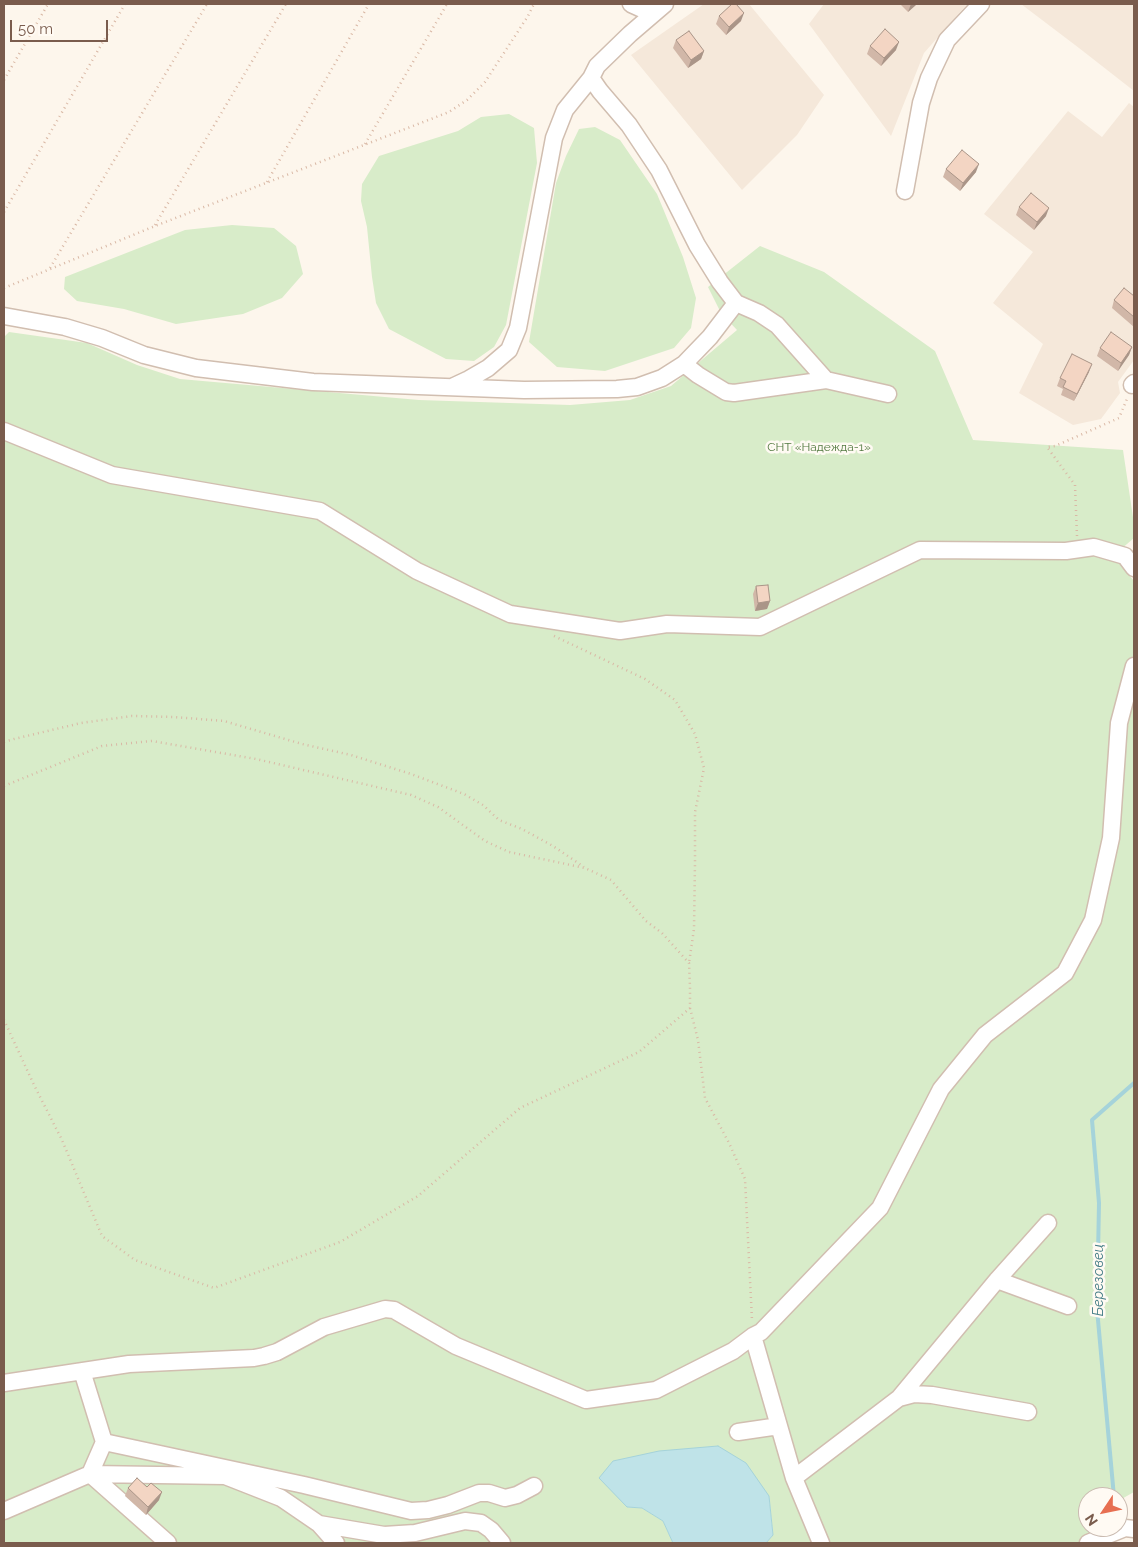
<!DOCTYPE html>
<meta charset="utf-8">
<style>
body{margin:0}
#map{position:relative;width:1138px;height:1547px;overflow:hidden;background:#fdf6ec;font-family:Raleway,sans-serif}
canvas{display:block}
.frame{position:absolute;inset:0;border:5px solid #7a5c4d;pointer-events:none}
.north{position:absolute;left:1078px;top:1487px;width:50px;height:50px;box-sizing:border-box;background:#fffaf3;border:1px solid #cabbb1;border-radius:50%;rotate:236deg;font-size:14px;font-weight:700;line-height:20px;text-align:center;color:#7a5c4d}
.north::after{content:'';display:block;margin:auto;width:18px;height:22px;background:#e76f51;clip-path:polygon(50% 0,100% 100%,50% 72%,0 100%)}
.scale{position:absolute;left:10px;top:20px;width:98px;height:22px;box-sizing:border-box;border:2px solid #7a5c4d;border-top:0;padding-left:6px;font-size:15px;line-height:18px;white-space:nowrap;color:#7a5c4d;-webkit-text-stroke:4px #fffaf3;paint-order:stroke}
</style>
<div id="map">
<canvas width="1138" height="1547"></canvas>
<div class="frame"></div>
<div class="north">N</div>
<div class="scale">50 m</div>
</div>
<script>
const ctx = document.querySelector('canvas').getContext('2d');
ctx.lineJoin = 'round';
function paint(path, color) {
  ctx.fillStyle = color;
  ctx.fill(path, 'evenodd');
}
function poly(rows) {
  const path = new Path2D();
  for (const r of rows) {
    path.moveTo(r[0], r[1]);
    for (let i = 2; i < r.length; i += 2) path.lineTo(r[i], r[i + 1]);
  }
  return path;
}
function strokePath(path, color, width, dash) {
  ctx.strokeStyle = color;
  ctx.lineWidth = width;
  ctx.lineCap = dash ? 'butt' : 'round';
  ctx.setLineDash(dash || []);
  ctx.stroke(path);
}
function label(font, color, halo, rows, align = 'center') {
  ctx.font = font + ' Raleway,sans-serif';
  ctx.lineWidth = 5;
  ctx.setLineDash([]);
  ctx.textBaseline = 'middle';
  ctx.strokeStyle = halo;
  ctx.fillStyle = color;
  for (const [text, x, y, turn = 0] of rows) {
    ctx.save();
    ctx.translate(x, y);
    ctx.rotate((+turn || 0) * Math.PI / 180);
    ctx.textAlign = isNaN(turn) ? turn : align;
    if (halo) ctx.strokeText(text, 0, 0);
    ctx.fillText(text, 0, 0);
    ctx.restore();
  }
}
paint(poly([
 [704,4,749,4,824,95,797,135,742,190,631,55],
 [824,4,967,4,924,53,891,136,809,24],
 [1021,4,1134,4,1134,91,1079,48],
 [1129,103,1134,107,1134,360,1118,382,1120,393,1101,419,1073,425,1019,393,1043,344,993,303,1033,252,984,214,1068,111,1102,137]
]), '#f5e8da');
paint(poly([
 [509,114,534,128,537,163,506,325,494,347,474,361,446,359,389,329,376,303,372,277,367,227,361,201,362,184,379,156,458,131,481,117],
 [595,127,620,140,657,194,683,257,696,298,691,328,674,348,605,371,557,367,529,342,556,183,566,156,579,129],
 [232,225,274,228,296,246,303,274,282,298,243,314,176,324,124,309,77,301,64,289,65,277,185,230],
 [760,246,824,272,935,351,973,440,1123,450,1134,524,1134,538,1113,556,1134,581,1134,1492,1118,1501,1118,1497,1088,1497,1088,1527,1090,1527,1094,1543,766,1543,773,1535,769,1496,627,1507,642,1508,663,1521,673,1543,4,1543,4,337,9,332,87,343,137,365,180,379,419,400,570,405,630,400,671,386,737,330,721,313,708,287]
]), '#d8ecc9');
const water = poly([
 [718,1446,746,1463,769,1496,773,1535,766,1543,673,1543,663,1521,642,1508,627,1507,599,1478,613,1461,659,1451,718,1446]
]);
paint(water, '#bfe3e8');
strokePath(water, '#a5d3da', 1);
strokePath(poly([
 [1114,1497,1097,1309,1099,1203,1092,1120,1134,1083]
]), '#a5d3da', 4);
const minor = poly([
 [631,4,653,14],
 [665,4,630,34,597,66,591,78,600,91,629,125,659,170,697,245,720,282,736,303,759,313,777,325,826,380],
 [905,191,921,103,929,78,947,40,981,4],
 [4,316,65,327,102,338,144,355,196,368,313,382,524,390,617,389,637,387,662,378,684,364,710,337,736,303],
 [684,364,698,375,726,392,734,393,826,380,888,394],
 [1132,385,1134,383],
 [454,386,469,379,488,368,509,350,518,328,554,138,565,110,591,78],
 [4,431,112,475,320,511,417,571,510,614,620,631,667,624,760,627,920,550,1066,551,1094,547,1125,556,1134,568],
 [997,1280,1068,1306],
 [753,1336,794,1478,821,1543],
 [82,1371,104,1442,90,1474,225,1476,281,1498,319,1524,384,1535,415,1533,465,1521,481,1523,491,1530,502,1543],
 [4,1383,129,1364,254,1358,264,1356,277,1352,324,1327,385,1309,394,1310,456,1346,586,1400,656,1390,733,1351,753,1336,761,1332,880,1208,941,1089,985,1035,1065,973,1093,920,1111,838,1119,723,1134,666],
 [899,1398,914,1394,932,1395,1028,1412],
 [738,1432,779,1426],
 [104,1442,304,1485,411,1511,428,1510,448,1505,479,1493,489,1493,505,1498,517,1495,534,1486],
 [794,1478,899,1398,997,1280,1048,1223],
 [4,1511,90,1474,168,1543],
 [319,1524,336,1543],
 [1088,1543,1125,1528,1134,1529]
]);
strokePath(minor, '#d1beb0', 19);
strokePath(poly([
 [4,80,48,4],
 [365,144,447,4],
 [267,182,369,4],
 [4,212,125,4],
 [155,225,286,4],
 [50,268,207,4],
 [4,288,155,226,449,112,467,100,485,82,528,16,534,4],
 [1077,536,1075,485,1047,447,1055,446,1119,418,1127,399],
 [554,636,645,679,675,700,695,734,704,768,695,812,695,862,694,929,689,963],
 [4,742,14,739,81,723,132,716,174,717,224,721,302,744,351,755,411,774,464,794,483,805,499,820,522,829,553,846,584,867],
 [4,786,102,746,152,741,256,759,411,795,438,807,485,841,509,852,585,868,611,880,646,921,662,933,689,963,690,987,690,1008,639,1052,520,1108,418,1196,340,1242,214,1288,135,1260,102,1236,62,1140,34,1085,4,1020],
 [690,1008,698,1040,705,1098,729,1143,745,1179,752,1320]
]), '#d9b8a5', 2.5, [1, 4]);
strokePath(minor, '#fff', 16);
paint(poly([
 [900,4,917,4,908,12],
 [719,16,741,21,726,35,716,24],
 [676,40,704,51,701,59,688,68,673,48],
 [870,46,896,50,881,66,867,54],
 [946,169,976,172,960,191,943,177],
 [1019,207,1046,216,1034,230,1016,215],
 [1134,296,1134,327,1112,308,1114,300],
 [1132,347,1129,355,1118,371,1097,356,1100,348],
 [1089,372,1074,401,1061,395,1063,389,1057,386,1060,378],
 [756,586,770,601,767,609,755,611,753,594],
 [147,1487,159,1500,146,1515,125,1496,128,1488]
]), '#d1b7a8');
paint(poly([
 [911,4,917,4,908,12],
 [744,13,741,21,726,35,729,27],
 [899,42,896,50,881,66,884,58],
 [704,51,701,59,688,68,691,60],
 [979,164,976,172,960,191,963,183],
 [1049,208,1046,216,1034,230,1037,222],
 [1132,347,1129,355,1118,371,1121,363],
 [1092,364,1089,372,1074,401,1077,394],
 [770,601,767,609,755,611,758,603],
 [162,1492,159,1500,146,1515,148,1507]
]), '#aa9588');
const building = poly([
 [732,4,736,4,744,13,729,27,719,16,732,4],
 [885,29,899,42,884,58,870,46,885,29],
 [689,31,704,51,691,60,676,40,689,31],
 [962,150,979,164,963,183,946,169,962,150],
 [1031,193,1049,208,1037,222,1019,207,1031,193],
 [1124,288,1134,296,1134,317,1114,300,1124,288],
 [1111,332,1132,347,1121,363,1100,348,1111,332],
 [1072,354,1092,364,1077,394,1063,387,1066,381,1060,378,1072,354],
 [768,585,770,601,758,603,756,586,768,585],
 [137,1478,147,1487,151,1483,162,1492,148,1507,128,1488,137,1478]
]);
paint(building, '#f3d5c3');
strokePath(building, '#aa9588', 1);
label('12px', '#537a41', '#fffaf3', [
 ["СНТ «Надежда-1»",819,447]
]);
label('italic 14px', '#437c86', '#fffaf3', [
 ["Березовец",1099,1280,-90]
]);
</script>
